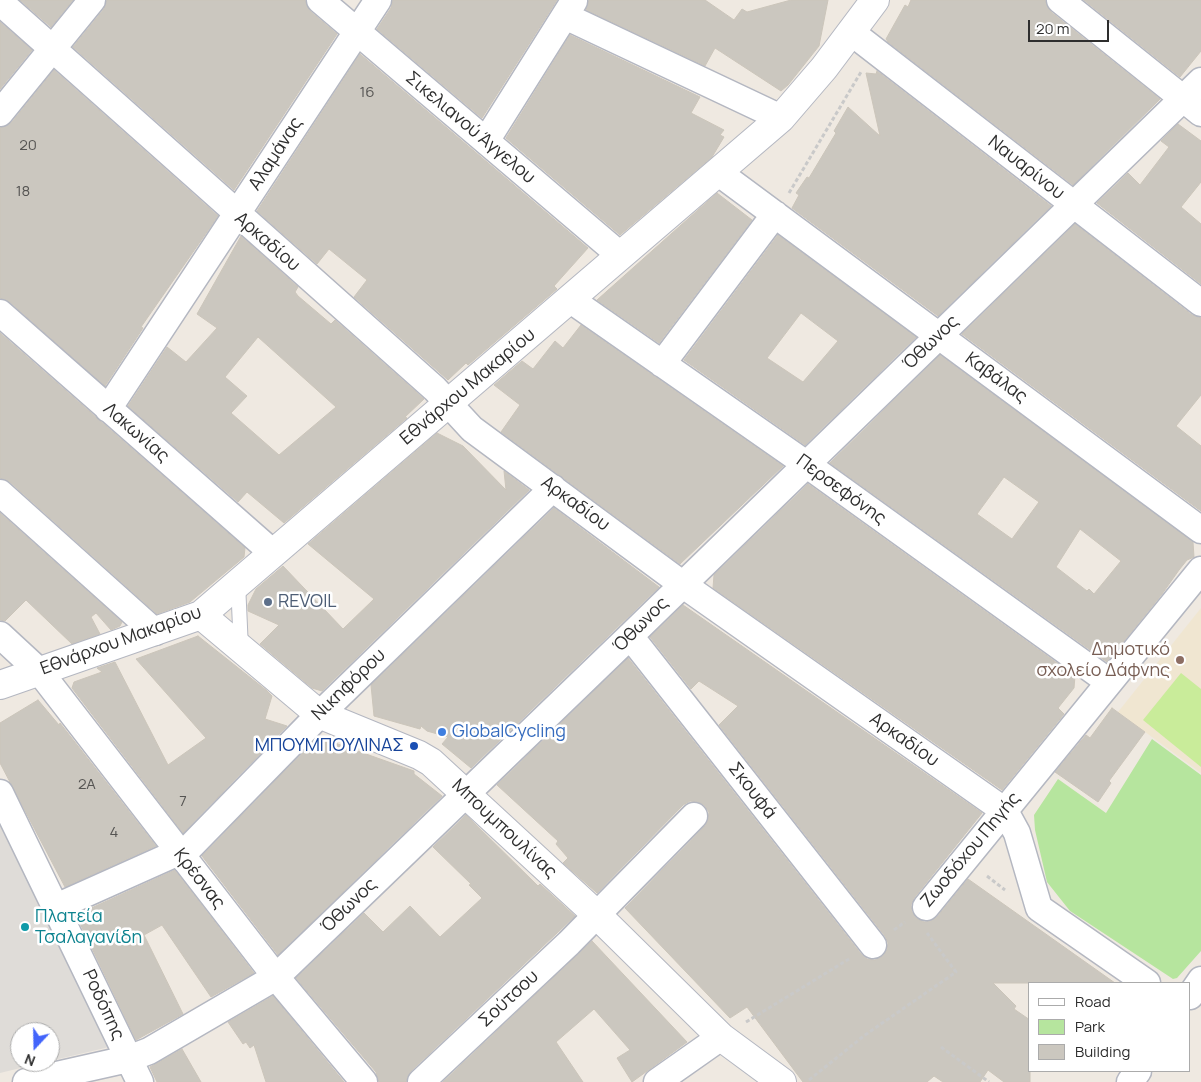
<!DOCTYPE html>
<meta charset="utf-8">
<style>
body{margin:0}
#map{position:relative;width:1201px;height:1082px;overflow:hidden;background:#efe9e1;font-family:Manrope,sans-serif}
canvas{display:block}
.legend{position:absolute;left:1028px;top:982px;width:162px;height:90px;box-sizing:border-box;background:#fff;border:1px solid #ababab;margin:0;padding:6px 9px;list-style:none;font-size:15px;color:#2e2e2e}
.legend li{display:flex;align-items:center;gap:10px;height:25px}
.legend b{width:25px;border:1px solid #ababab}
.north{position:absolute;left:10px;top:1022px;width:50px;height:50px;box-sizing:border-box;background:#fff;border:1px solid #ababab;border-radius:50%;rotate:201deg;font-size:14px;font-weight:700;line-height:20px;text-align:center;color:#2e2e2e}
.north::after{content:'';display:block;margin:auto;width:18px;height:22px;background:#4264fb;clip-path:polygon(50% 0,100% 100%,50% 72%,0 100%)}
.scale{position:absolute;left:1028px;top:20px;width:81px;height:22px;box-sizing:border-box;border:2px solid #2e2e2e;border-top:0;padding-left:6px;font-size:15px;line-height:18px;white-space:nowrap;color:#2e2e2e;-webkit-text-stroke:4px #fff;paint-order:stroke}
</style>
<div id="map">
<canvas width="1201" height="1082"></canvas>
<ul class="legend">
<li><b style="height:6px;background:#fff"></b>Road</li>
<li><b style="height:14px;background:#b6e59e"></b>Park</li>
<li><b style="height:14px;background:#cbc7bf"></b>Building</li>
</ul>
<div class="north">N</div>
<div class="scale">20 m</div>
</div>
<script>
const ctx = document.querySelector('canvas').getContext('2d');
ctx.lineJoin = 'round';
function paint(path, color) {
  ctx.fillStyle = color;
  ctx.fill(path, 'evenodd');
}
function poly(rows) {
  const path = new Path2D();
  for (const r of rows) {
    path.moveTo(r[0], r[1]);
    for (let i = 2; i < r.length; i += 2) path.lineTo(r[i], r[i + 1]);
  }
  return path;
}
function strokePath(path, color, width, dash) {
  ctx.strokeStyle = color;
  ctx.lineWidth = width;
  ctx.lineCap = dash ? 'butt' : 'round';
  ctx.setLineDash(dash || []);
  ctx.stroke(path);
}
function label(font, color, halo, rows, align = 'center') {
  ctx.font = font + ' Manrope,sans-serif';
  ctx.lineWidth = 5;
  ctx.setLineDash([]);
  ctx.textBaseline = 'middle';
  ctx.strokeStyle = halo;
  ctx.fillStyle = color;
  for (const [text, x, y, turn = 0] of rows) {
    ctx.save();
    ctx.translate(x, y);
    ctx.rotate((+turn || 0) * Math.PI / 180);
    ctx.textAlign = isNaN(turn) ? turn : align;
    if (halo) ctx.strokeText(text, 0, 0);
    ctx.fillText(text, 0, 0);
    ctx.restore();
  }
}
paint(poly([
 [1201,608,1201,773,1118,712]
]), '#f0e6d1');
paint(poly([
 [1152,739,1201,775,1201,951,1177,978,1173,979,1070,911,1047,882,1035,830,1034,815,1058,779,1106,813]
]), '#b6e59e');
paint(poly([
 [1181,673,1201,689,1201,767,1143,720]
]), '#c9ec9a');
paint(poly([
 [0,823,109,1047,50,1061,50,1032,20,1032,20,1062,45,1062,0,1073]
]), '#dfdcd8');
const building = poly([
 [20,0,73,0,51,27,20,0],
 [107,0,305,0,310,11,337,34,234,190,73,47,104,9,107,0],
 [393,0,557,0,482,118,377,29,391,8,393,0],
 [589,0,705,0,734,20,742,9,747,12,791,0,828,0,819,46,788,85,781,91,715,48,705,66,586,10,589,0],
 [911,0,1045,0,1051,12,1160,99,1073,185,888,42,886,39,905,5,908,7,911,0],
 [1084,0,1201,0,1201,51,1180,77,1084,0],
 [0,22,32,50,0,89,0,22],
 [570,35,700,97,691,113,724,130,720,135,724,137,712,157,620,235,506,138,570,35],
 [360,54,588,248,554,286,557,289,468,365,466,363,448,380,354,297,367,280,329,249,317,264,257,211,360,54],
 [54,70,218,216,141,327,143,328,105,386,10,302,0,298,0,128,12,122,54,70],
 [877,71,1051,206,938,316,792,208,799,195,796,193,807,177,809,178,836,133,834,131,848,107,880,136,866,73,876,74,877,71],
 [1178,124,1201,141,1201,182,1181,207,1201,224,1201,284,1097,203,1128,173,1140,185,1169,147,1161,141,1178,124],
 [717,193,752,220,659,343,597,300,717,193],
 [1075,224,1192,315,1201,318,1201,395,1176,426,1201,446,1201,511,962,334,1075,224],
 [778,235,916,337,805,445,684,360,778,235],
 [801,313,838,341,803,382,767,358,801,313],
 [241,236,298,287,295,292,298,296,331,324,335,320,424,399,405,417,407,418,284,523,247,492,238,502,128,406,167,347,186,362,217,328,197,314,241,236],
 [258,337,336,407,279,455,231,413,247,396,225,377,258,337],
 [581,325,783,466,680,564,501,432,520,405,494,385,522,361,533,369,555,341,563,348,581,325],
 [0,333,245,548,244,557,190,602,157,614,10,482,0,478,0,333],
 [940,355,1193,542,1194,557,1187,560,1179,570,1162,594,1107,662,830,463,940,355],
 [1004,477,1039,502,1012,539,977,514,1004,477],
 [1080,529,1121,561,1094,594,1089,589,1087,591,1056,567,1080,529],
 [437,433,463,446,506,490,504,471,529,490,322,691,312,688,260,644,279,625,248,611,248,605,256,589,283,566,343,629,374,599,308,544,437,433],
 [808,484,1075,676,1074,688,1058,708,1064,714,1002,790,713,588,714,575,808,484],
 [554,508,659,587,471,768,442,744,448,737,427,731,421,726,420,729,374,716,371,685,554,508],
 [0,513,122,622,120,626,111,630,96,613,91,617,100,634,72,644,26,600,5,621,0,620,0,513],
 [683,605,982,813,914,898,911,905,912,912,916,918,924,922,931,921,937,917,968,879,1115,983,993,983,1016,1006,1014,1009,1030,1020,1030,1082,1004,1082,988,1070,980,1082,943,1082,934,1076,927,1082,803,1082,747,1007,730,1018,625,908,705,826,708,820,709,812,704,805,698,802,690,801,683,805,597,893,563,863,568,858,556,844,558,841,497,785,628,658,861,954,867,959,875,960,883,956,887,950,888,943,885,936,719,725,738,706,699,681,691,689,650,637,683,605],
 [198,636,266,690,272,696,265,719,287,726,183,833,72,688,74,682,102,672,97,668,115,662,168,765,206,738,136,659,198,636],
 [38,700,59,725,60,723,156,846,65,887,0,763,0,723,38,700],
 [1112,708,1145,732,1109,781,1111,783,1098,802,1055,772,1086,735,1090,738,1112,708],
 [318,737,414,771,414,774,442,796,278,955,202,856,318,737],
 [466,815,538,886,540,884,575,916,411,1071,406,1082,379,1082,376,1072,296,978,364,913,383,932,410,906,440,937,482,898,469,885,471,884,433,847,466,815],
 [175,870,254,973,211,997,162,925,144,935,183,1014,136,1040,76,915,175,870],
 [592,941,687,1042,632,1082,617,1058,630,1050,594,1009,556,1042,583,1082,443,1082,592,941],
 [273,996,344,1082,266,1082,254,1045,250,1048,246,1042,243,1044,228,1022,273,996],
 [182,1049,201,1082,157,1082,150,1067,182,1049]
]);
paint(building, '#cbc7bf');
strokePath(building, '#cbc5ba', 1);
const service = poly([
 [238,583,241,649]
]);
const minor = poly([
 [320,0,620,255],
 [1060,0,1201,113],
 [0,2,435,389,472,429,682,584,1005,811,1017,833,1039,908,1147,983],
 [565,16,781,118],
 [851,32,1201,303],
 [0,113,92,0],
 [486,141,574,1],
 [719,173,1201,530],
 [571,300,806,464,1109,682],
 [0,313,273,553],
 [662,364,775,214],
 [108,409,378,0],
 [0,493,155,632],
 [0,635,40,672,276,977,364,1082],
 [630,636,873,945],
 [0,793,140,1082],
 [56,907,190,847,319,715,553,488],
 [926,907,1201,570],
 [1190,996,1201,980],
 [26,1082,128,1059,149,1051,276,977,630,636,1201,81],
 [421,1082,569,943,694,816],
 [657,1082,721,1037],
 [1130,1082,1138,1071]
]);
const tertiary = poly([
 [201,615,319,714,419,755,431,762,596,914,721,1037,782,1082],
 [0,685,201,615,781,118,824,68,875,0]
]);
strokePath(service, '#b4b7c1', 16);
strokePath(minor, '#b4b7c1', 29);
strokePath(tertiary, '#b4b7c1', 30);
strokePath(poly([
 [789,193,861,72],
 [987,876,1005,890],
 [894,930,905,922],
 [746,1022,849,959],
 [941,1047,989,1082],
 [809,1080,865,1035,956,972,927,933]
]), '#c9c9c9', 3, [4, 2.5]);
strokePath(service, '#fff', 14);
strokePath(minor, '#fff', 26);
strokePath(tertiary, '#fff', 28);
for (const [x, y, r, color] of [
 [268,602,5,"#5c6f8a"],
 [1180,660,5,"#8d6e63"],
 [442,732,5,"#3f7fe0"],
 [414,746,5,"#1a4fb4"],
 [25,927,5,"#0f9aa8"]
]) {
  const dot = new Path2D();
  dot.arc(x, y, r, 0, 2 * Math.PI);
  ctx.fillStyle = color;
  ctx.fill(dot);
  strokePath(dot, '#fff', 2);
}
label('15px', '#555452', null, [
 ["16",367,93],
 ["20",28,146],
 ["18",23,192],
 ["2Α",87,785],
 ["7",183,802],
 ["4",114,833]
]);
label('18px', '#2e2e2e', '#fff', [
 ["Σικελιανού Άγγελου",470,128,40],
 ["Αλαμάνας",276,154,-57],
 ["Ναυαρίνου",1026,168,38],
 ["Αρκαδίου",267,242,41],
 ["Όθωνος",931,343,-44],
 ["Καβάλας",996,378,36],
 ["Εθνάρχου Μακαρίου",468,387,-40],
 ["Λακωνίας",136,433,41],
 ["Περσεφόνης",841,490,36],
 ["Αρκαδίου",575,504,36],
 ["Όθωνος",641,625,-45],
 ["Εθνάρχου Μακαρίου",121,641,-20],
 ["Νικηφόρου",349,685,-44],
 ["Αρκαδίου",904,740,35],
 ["Σκουφά",752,791,52],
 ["Μπουμπουλίνας",504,829,43],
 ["Ζωοδόχου Πηγής",971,850,-50],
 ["Κρέσνας",199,879,52],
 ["Όθωνος",349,906,-44],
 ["Σούτσου",509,999,-43],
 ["Ροδόπης",103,1005,65]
]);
label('18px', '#4e5e75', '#fff', [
 ["REVOIL",278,602]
], 'left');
label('18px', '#785e54', '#fff', [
 ["Δημοτικό",1170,650],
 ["σχολείο Δάφνης",1170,671]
], 'right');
label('18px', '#366cbe', '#fff', [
 ["GlobalCycling",452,732]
], 'left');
label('18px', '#164399', '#fff', [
 ["ΜΠΟΥΜΠΟΥΛΙΝΑΣ",404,746]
], 'right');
label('18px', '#0d838f', '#fff', [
 ["Πλατεία",35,917],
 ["Τσαλαγανίδη",35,938]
], 'left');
</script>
